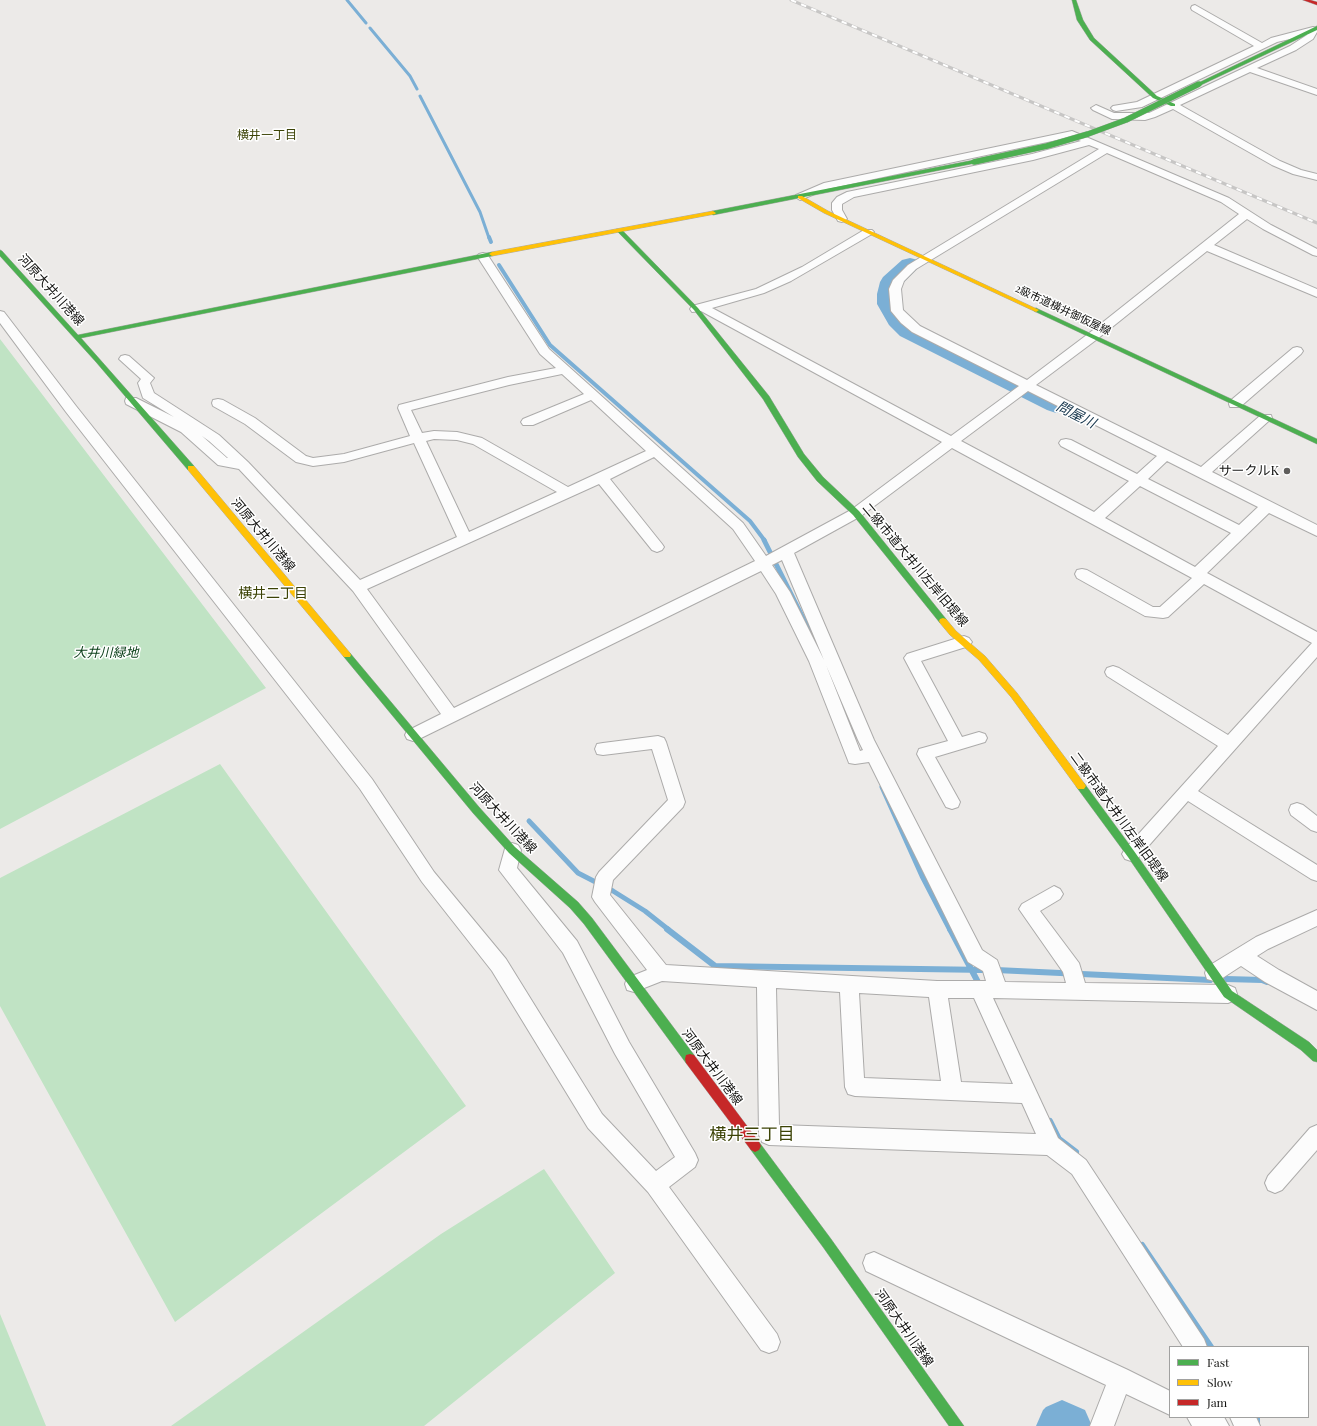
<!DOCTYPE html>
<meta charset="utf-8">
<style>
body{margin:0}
#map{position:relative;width:1317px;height:1426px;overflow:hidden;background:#eceae8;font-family:"Playfair Display",serif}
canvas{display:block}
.legend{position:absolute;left:1169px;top:1346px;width:140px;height:72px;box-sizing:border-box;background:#fff;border:1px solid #a1a1a0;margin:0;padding:5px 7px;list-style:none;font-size:12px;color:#131311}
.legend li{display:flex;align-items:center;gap:8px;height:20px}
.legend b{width:20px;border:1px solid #a1a1a0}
</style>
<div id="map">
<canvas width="1317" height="1426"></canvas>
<ul class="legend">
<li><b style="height:5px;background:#4caf50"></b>Fast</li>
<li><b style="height:5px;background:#ffc107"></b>Slow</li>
<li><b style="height:5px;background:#c62828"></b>Jam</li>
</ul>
</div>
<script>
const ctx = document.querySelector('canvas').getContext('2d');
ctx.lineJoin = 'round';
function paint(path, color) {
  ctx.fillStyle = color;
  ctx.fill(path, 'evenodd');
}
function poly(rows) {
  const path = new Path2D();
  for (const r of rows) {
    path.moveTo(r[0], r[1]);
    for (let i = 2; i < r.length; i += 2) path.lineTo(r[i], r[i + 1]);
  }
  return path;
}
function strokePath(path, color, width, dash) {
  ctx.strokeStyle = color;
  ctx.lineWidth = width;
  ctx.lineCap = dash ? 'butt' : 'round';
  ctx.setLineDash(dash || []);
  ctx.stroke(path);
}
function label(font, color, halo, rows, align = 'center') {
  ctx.font = font + ' "Playfair Display","Noto Sans JP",serif';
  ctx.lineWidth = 3;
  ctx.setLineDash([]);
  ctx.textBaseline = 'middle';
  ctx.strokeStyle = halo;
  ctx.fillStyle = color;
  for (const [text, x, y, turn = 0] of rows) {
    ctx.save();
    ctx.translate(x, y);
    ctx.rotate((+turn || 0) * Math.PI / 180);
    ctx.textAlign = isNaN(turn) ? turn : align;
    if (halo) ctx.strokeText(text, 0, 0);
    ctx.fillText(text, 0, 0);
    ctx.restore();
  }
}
paint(poly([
 [0,339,266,688,0,829],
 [220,764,466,1106,175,1322,0,1006,0,878],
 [544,1169,615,1273,424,1426,171,1426,441,1234],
 [0,1314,46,1426,0,1426]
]), '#c0e3c4');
strokePath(poly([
 [347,0,366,23],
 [370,28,410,76,417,89],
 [420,96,480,212,489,238]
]), '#7bafd5', 3);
strokePath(poly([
 [489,237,491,242],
 [499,265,550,345,750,521,765,541]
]), '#7bafd5', 4);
strokePath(poly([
 [764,540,815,642],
 [827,669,837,691],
 [882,787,922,876,950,930],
 [529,821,578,873,613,891,645,911,669,930]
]), '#7bafd5', 5);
strokePath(poly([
 [667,929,715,966,988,970],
 [950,929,980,986],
 [996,970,1210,980],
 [1226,979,1262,980,1267,982],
 [1050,1121,1059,1139,1076,1152],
 [1142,1245,1211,1347],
 [1257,1417,1257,1426]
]), '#7bafd5', 6);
paint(poly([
 [910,258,918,260,921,265,902,284,899,294,899,304,907,316,916,326,1065,400,1068,405,1065,410,1056,413,1047,410,900,336,889,325,877,304,877,294,880,282,883,277,902,260,910,258],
 [1062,1400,1085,1410,1092,1426,1036,1426,1043,1410,1046,1407,1062,1400]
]), '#7bafd5');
const street = poly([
 [1195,5,1262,43,1271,38,1313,27,1317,28,1317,32,1313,39,1296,50,1257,68,1317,89,1317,95,1250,72,1180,105,1280,161,1301,170,1317,174,1317,180,1293,174,1272,165,1173,109,1155,117,1145,120,1112,119,1093,110,1091,108,1096,105,1114,113,1149,113,1290,46,1307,35,1277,42,1142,107,1116,111,1113,110,1111,108,1113,106,1137,102,1254,46,1192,10,1191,8,1192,6,1195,5],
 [1072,131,1229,198,1271,225,1317,249,1317,256,1313,255,1263,229,1247,219,1214,245,1317,289,1317,297,1207,251,1096,340,1036,385,1201,467,1261,415,1271,415,1272,418,1212,472,1317,525,1317,536,1269,513,1207,573,1317,632,1317,657,1198,791,1317,865,1317,881,1311,879,1188,801,1137,859,1131,861,1125,859,1122,854,1125,849,1218,746,1107,676,1105,672,1107,668,1113,666,1119,668,1228,735,1312,643,1204,584,1168,617,1163,618,1145,616,1077,578,1075,574,1077,570,1082,569,1087,570,1153,607,1160,607,1192,578,952,448,861,516,794,553,874,740,982,950,997,960,1005,982,1066,983,1063,972,1019,909,1022,904,1054,886,1060,889,1063,894,1060,899,1040,911,1079,963,1085,983,1228,985,1235,988,1237,994,1235,1000,1228,1003,993,998,1058,1138,1086,1160,1204,1339,1207,1347,1183,1347,1072,1174,1047,1155,769,1145,762,1142,759,1135,757,987,662,981,634,992,627,990,625,984,627,978,647,970,595,902,592,897,596,877,599,872,668,800,652,749,603,755,597,754,595,749,597,744,603,743,658,736,664,738,666,742,685,802,683,807,613,880,610,895,666,965,937,981,986,981,983,971,968,962,869,762,855,764,849,763,809,661,776,594,761,571,419,739,413,741,407,739,405,735,407,731,441,714,353,591,239,469,218,465,181,432,126,404,125,401,126,398,136,398,174,417,143,398,138,383,141,379,119,359,121,356,125,355,129,356,154,378,150,383,154,393,219,435,248,462,360,580,457,537,414,443,344,462,313,466,296,462,245,424,213,406,212,403,213,400,218,399,223,400,255,418,306,456,313,458,344,454,410,436,398,408,399,405,508,377,556,368,540,354,477,256,479,254,483,253,487,254,549,349,743,523,766,556,851,510,942,442,701,311,692,312,690,309,692,306,756,289,802,267,864,230,872,230,874,232,872,234,791,281,764,293,712,308,951,436,1019,386,912,332,901,323,891,311,889,289,893,280,908,265,1099,149,1089,145,1033,160,854,197,842,204,842,210,847,219,842,222,838,221,832,210,832,203,837,197,847,192,1032,154,1081,141,1071,137,827,189,800,200,795,197,796,195,824,183,1072,131],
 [1107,153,1221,202,1239,214,1088,334,1027,380,920,326,903,310,901,289,904,281,916,269,1107,153],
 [562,374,584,394,523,419,521,422,523,425,533,425,591,400,646,451,568,487,482,438,457,432,434,431,422,433,411,410,509,385,562,374],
 [1028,391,1157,456,1137,474,1071,440,1066,439,1061,440,1059,443,1061,446,1129,481,1094,512,961,441,1028,391],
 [202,436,209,441,228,458,227,458,202,436],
 [434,439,457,440,473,444,557,492,469,532,426,441,434,439],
 [654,457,733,529,755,561,454,708,367,589,599,484,652,550,657,552,662,550,664,547,662,544,610,479,654,457],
 [1167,461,1258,507,1239,525,1148,479,1167,461],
 [1140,486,1231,533,1195,567,1105,518,1140,486],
 [782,560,824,660,790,592,772,565,782,560],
 [826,665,858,740,863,750,860,751,826,665],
 [776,988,840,992,845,1087,848,1094,855,1096,1022,1103,1036,1134,779,1125,776,988],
 [859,993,929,997,941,1081,864,1078,859,993],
 [948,998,974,998,1013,1084,961,1082,948,998],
 [0,311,4,312,76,406,372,779,434,872,506,959,602,1114,656,1171,675,1157,615,1054,563,953,499,870,506,845,512,843,518,845,521,850,517,868,577,941,629,1042,695,1153,698,1160,695,1167,669,1187,777,1334,780,1342,777,1350,769,1353,761,1350,648,1192,588,1128,492,971,422,882,360,789,66,412,0,323,0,311],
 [1297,347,1301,348,1303,351,1301,354,1240,407,1230,407,1229,404,1230,401,1293,348,1297,347],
 [964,636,969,638,972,642,969,646,921,661,962,737,979,732,985,734,987,738,985,742,935,757,960,802,958,807,952,809,946,807,917,754,919,749,948,741,904,658,907,654,964,636],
 [1297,803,1303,805,1317,816,1317,832,1311,830,1291,815,1289,810,1291,805,1297,803],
 [1317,910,1317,926,1268,949,1257,956,1279,970,1317,991,1317,1010,1265,982,1241,966,1221,979,1214,981,1207,979,1205,973,1207,967,1256,937,1317,910],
 [1317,1125,1317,1150,1282,1190,1275,1193,1268,1190,1265,1183,1268,1176,1310,1128,1317,1125],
 [874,1252,1128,1370,1170,1391,1170,1415,1126,1394,1114,1426,1090,1426,1106,1385,866,1271,863,1263,866,1255,874,1252],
 [1187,1417,1224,1417,1229,1426,1192,1426,1187,1417],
 [1230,1417,1256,1417,1260,1426,1234,1426,1230,1417]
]);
const fast = poly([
 [1072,0,1076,0,1083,20,1094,38,1157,96,1175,104,1175,106,1171,106,1153,98,1090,40,1077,20,1072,0],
 [1317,26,1317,30,1201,85,1196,84,1317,26],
 [974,160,976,161,976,163,713,215,710,213,713,211,974,160],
 [617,229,621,229,698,308,769,396,804,454,823,477,859,511,946,619,947,621,946,623,940,623,853,515,817,481,798,457,763,399,694,310,617,231,617,229],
 [0,250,2,251,78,335,492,252,495,254,492,256,81,338,194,466,194,470,188,470,96,362,0,256,0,250],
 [1036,308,1317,439,1317,444,1034,311,1033,310,1036,308],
 [347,652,350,653,479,807,515,847,578,902,592,918,694,1055,695,1059,694,1063,690,1064,686,1063,584,924,570,908,509,853,473,813,344,657,343,655,347,652],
 [1081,782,1084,783,1134,851,1232,991,1309,1042,1317,1050,1317,1062,1313,1061,1301,1050,1224,997,1128,857,1078,789,1076,786,1078,783,1081,782],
 [755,1140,759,1142,831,1239,964,1426,949,1426,823,1247,751,1150,749,1146,751,1142,755,1140]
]);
const slow = poly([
 [798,196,802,196,828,211,1039,310,1036,312,1034,311,824,213,798,198,798,196],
 [713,211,716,213,715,214,492,256,489,254,492,252,713,211],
 [188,466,194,466,350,653,351,655,350,657,344,657,188,470,188,466],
 [943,618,946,619,956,631,985,656,1017,693,1084,783,1086,786,1084,789,1078,789,1011,697,979,660,950,635,940,623,939,621,940,619,943,618]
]);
const jam = poly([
 [1303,0,1310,0,1317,2,1317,5,1303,0],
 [690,1054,694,1055,759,1142,761,1146,759,1150,755,1152,751,1150,686,1063,685,1059,686,1055,690,1054]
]);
strokePath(street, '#acabaa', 2);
strokePath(fast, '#acabaa', 1);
strokePath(slow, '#acabaa', 1);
strokePath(jam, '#acabaa', 1);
paint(street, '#fcfcfc');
paint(fast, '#4caf50');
paint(slow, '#ffc107');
paint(jam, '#c62828');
const rail = poly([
 [791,0,1317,223]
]);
strokePath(rail, '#c7c6c5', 3);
strokePath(rail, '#fff', 2, [5.5]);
const fastBridge = poly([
 [974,162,1047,146,1088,134,1126,120,1199,84]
]);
strokePath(fastBridge, '#acabaa', 6, []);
strokePath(fastBridge, '#4caf50', 5.5);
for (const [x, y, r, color] of [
 [1287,471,4,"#5f5e5c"]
]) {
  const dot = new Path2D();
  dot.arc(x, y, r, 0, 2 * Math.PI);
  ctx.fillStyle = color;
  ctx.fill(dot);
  strokePath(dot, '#fff', 1.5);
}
label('11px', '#131311', '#fff', [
 ["2級市道横井御仮屋線",1063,310,25]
]);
label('12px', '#3c4306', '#fff', [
 ["横井一丁目",267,135]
]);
label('13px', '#131311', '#fff', [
 ["河原大井川港線",51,290,48],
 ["河原大井川港線",263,535,50],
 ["二級市道大井川左岸旧堤線",915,565,50],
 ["二級市道大井川左岸旧堤線",1119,817,54],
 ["河原大井川港線",503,818,47],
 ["河原大井川港線",712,1067,53],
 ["河原大井川港線",904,1328,55]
]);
label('13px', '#131311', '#fff', [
 ["サークルK",1279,471]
], 'right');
label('italic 13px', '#0d411b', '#fff', [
 ["大井川緑地",106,653]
]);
label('italic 14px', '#14344b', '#fff', [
 ["問屋川",1076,415,27]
]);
label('14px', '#3c4306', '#fff', [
 ["横井二丁目",273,594]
]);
label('17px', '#3c4306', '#fff', [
 ["横井三丁目",752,1135]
]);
</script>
